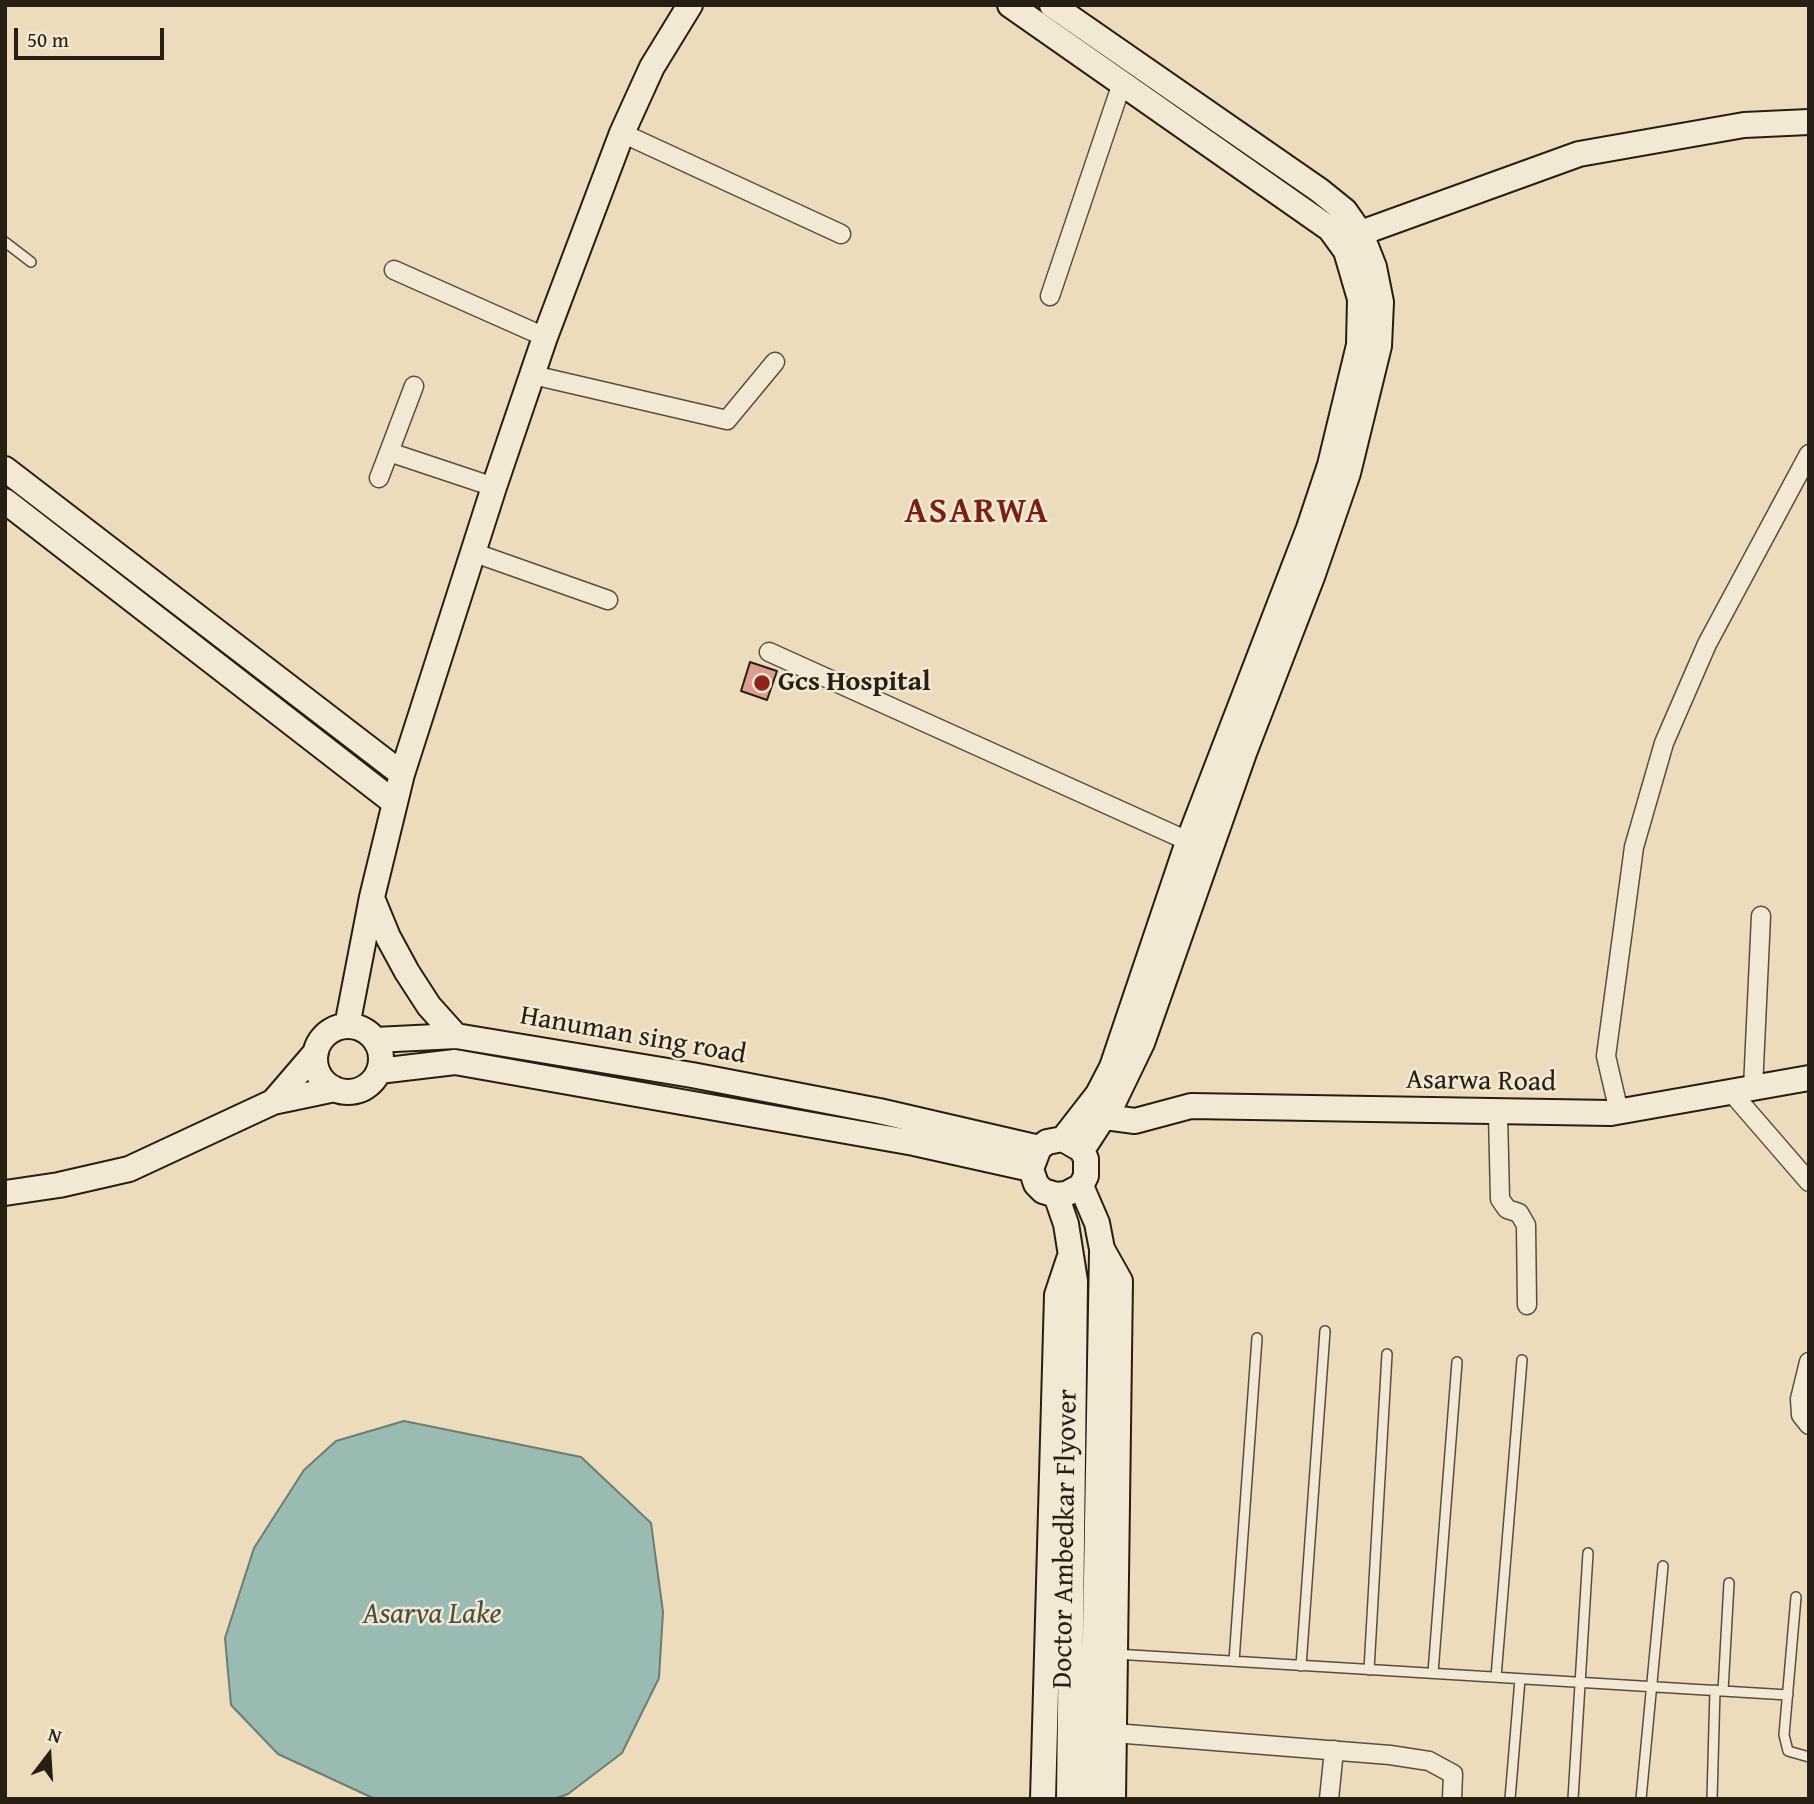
<!DOCTYPE html>
<style>
body{margin:0}
#map{position:relative;width:1814px;height:1804px;overflow:hidden;background:#eddcbb;font-family:"Gentium Book Plus",serif}
canvas{display:block}
.frame{position:absolute;inset:0;border:7px solid #281f14;pointer-events:none}
.north{position:absolute;left:14px;top:1720px;width:70px;height:70px;-webkit-text-stroke:5px #f3e8d3;paint-order:stroke;rotate:17deg;font-size:19px;font-weight:700;line-height:28px;text-align:center;color:#281f14}
.north::after{content:'';display:block;margin:auto;width:24px;height:32px;background:#281f14;clip-path:polygon(50% 0,100% 100%,50% 72%,0 100%)}
.scale{position:absolute;left:14px;top:28px;width:150px;height:32px;box-sizing:border-box;border:4px solid #281f14;border-top:0;padding-left:9px;font-size:21px;line-height:24px;white-space:nowrap;color:#281f14;-webkit-text-stroke:5px #f3e8d3;paint-order:stroke}
</style>
<div id="map">
<canvas width="1814" height="1804"></canvas>
<div class="frame"></div>
<div class="north">N</div>
<div class="scale">50 m</div>
</div>
<script>
const ctx = document.querySelector('canvas').getContext('2d');
ctx.lineJoin = 'round';
function paint(path, color) {
  ctx.fillStyle = color;
  ctx.fill(path, 'evenodd');
}
function poly(rows) {
  const path = new Path2D();
  for (const r of rows) {
    if (r.length === 3) {
      path.moveTo(r[0] + r[2], r[1]);
      path.arc(r[0], r[1], r[2], 0, 2 * Math.PI);
      continue;
    }
    path.moveTo(r[0], r[1]);
    for (let i = 2; i < r.length; i += 2) path.lineTo(r[i], r[i + 1]);
  }
  return path;
}
function strokePath(path, color, width, dash) {
  ctx.strokeStyle = color;
  ctx.lineWidth = width;
  ctx.lineCap = dash ? 'butt' : 'round';
  ctx.setLineDash(dash || []);
  ctx.stroke(path);
}
function label(font, color, halo, rows, align = 'center') {
  ctx.font = font + ' "Gentium Book Plus",serif';
  ctx.lineWidth = 5;
  ctx.setLineDash([]);
  ctx.textBaseline = 'middle';
  ctx.strokeStyle = halo;
  ctx.fillStyle = color;
  for (const [text, x, y, turn = 0] of rows) {
    ctx.save();
    ctx.translate(x, y);
    ctx.rotate((+turn || 0) * Math.PI / 180);
    ctx.textAlign = isNaN(turn) ? turn : align;
    if (halo) ctx.strokeText(text, 0, 0);
    ctx.fillText(text, 0, 0);
    ctx.restore();
  }
}
const water = poly([
 [404,1421,581,1457,651,1523,663,1612,659,1678,622,1753,568,1794,554,1799,375,1799,278,1754,231,1705,225,1638,254,1548,304,1470,336,1441,404,1421]
]);
paint(water, '#99bbb2');
strokePath(water, '#6c7d73', 2);
const building = poly([
 [750,662,777,671,767,700,741,691,750,662]
]);
paint(building, '#dc9d8e');
strokePath(building, '#281f14', 2);
const lane = poly([
 [5,242,31,262],
 [1796,1597,1784,1735,1788,1751,1809,1757],
 [1115,1654,1788,1695],
 [1234,1661,1257,1338],
 [1301,1666,1325,1331],
 [1369,1670,1387,1354],
 [1433,1673,1457,1362],
 [1496,1677,1522,1360],
 [1723,1691,1729,1583],
 [1510,1799,1520,1679],
 [1573,1799,1588,1553],
 [1641,1799,1663,1566],
 [1712,1799,1715,1690]
]);
const street = poly([
 [622,133,841,234],
 [394,270,545,337],
 [1050,296,1122,83],
 [533,375,727,420,775,362],
 [414,386,389,452,494,487],
 [379,478,389,452],
 [475,553,608,600],
 [769,652,1199,846],
 [1753,1088,1761,916],
 [1732,1093,1809,1182],
 [1619,1112,1606,1056,1634,847,1664,743,1707,644,1809,454],
 [1498,1114,1500,1199,1507,1209,1519,1213,1526,1225,1527,1305],
 [1809,1362,1800,1399,1801,1415,1809,1425],
 [1114,1733,1390,1755,1429,1761,1453,1774,1452,1799],
 [1329,1799,1334,1750]
]);
const secondary = poly([
 [1010,5,1330,229,1346,251,1360,299,1359,345,1330,465,1309,528,1188,842,1112,1067,1098,1094,1063,1139],
 [1052,5,1319,190,1345,211,1361,234,1374,267,1381,302,1379,346,1348,473,1312,577,1244,753,1142,1043,1114,1101,1082,1150],
 [1347,238,1579,154,1744,125,1809,122],
 [5,469,402,774],
 [5,501,395,803],
 [372,898,388,937,407,972,429,1006,456,1036],
 [347,1026,372,897,402,774,494,487,545,337,622,133,652,67,690,5],
 [348,1059,33],
 [375,1040,456,1036,692,1075,879,1111,1039,1148,1047,1142,1063,1139,1082,1150,1086,1159,1086,1176,1081,1186,1066,1194,1056,1195,1043,1191,1036,1184,1031,1169,1039,1148],
 [379,1071,455,1062,914,1143,1031,1169],
 [273,1102,335,1089],
 [1091,1110,1105,1117,1135,1121,1191,1106,1611,1113,1809,1078],
 [1081,1186,1097,1223,1102,1249,1120,1281,1113,1799],
 [5,1193,59,1185,129,1169,273,1102,316,1052],
 [1056,1195,1066,1224,1075,1281,1069,1799],
 [1043,1799,1057,1295,1069,1259],
 [1092,1799,1102,1253]
]);
strokePath(lane, '#594e3e', 12);
strokePath(street, '#594e3e', 21);
strokePath(secondary, '#281f14', 28);
strokePath(lane, '#f3e8d3', 9);
strokePath(street, '#f3e8d3', 18);
strokePath(secondary, '#f3e8d3', 24);
for (const [x, y, r, color] of [
 [762,683,9,"#8f2418"]
]) {
  const dot = new Path2D();
  dot.arc(x, y, r, 0, 2 * Math.PI);
  ctx.fillStyle = color;
  ctx.fill(dot);
  strokePath(dot, '#f3e8d3', 2.5);
}
label('bold 28px', '#281f14', '#f3e8d3', [
 ["Gcs Hospital",778,683]
], 'left');
label('28px', '#281f14', '#f3e8d3', [
 ["Hanuman sing road",633,1036,10],
 ["Asarwa Road",1481,1082,1],
 ["Doctor Ambedkar Flyover",1066,1539,-89]
]);
label('italic 30px', '#4a4e43', '#f3e8d3', [
 ["Asarva Lake",432,1615]
]);
ctx.letterSpacing = '2px';
label('bold 35px', '#7a1f14', '#f3e8d3', [
 ["ASARWA",977,513]
]);
ctx.letterSpacing = '0px';
</script>
